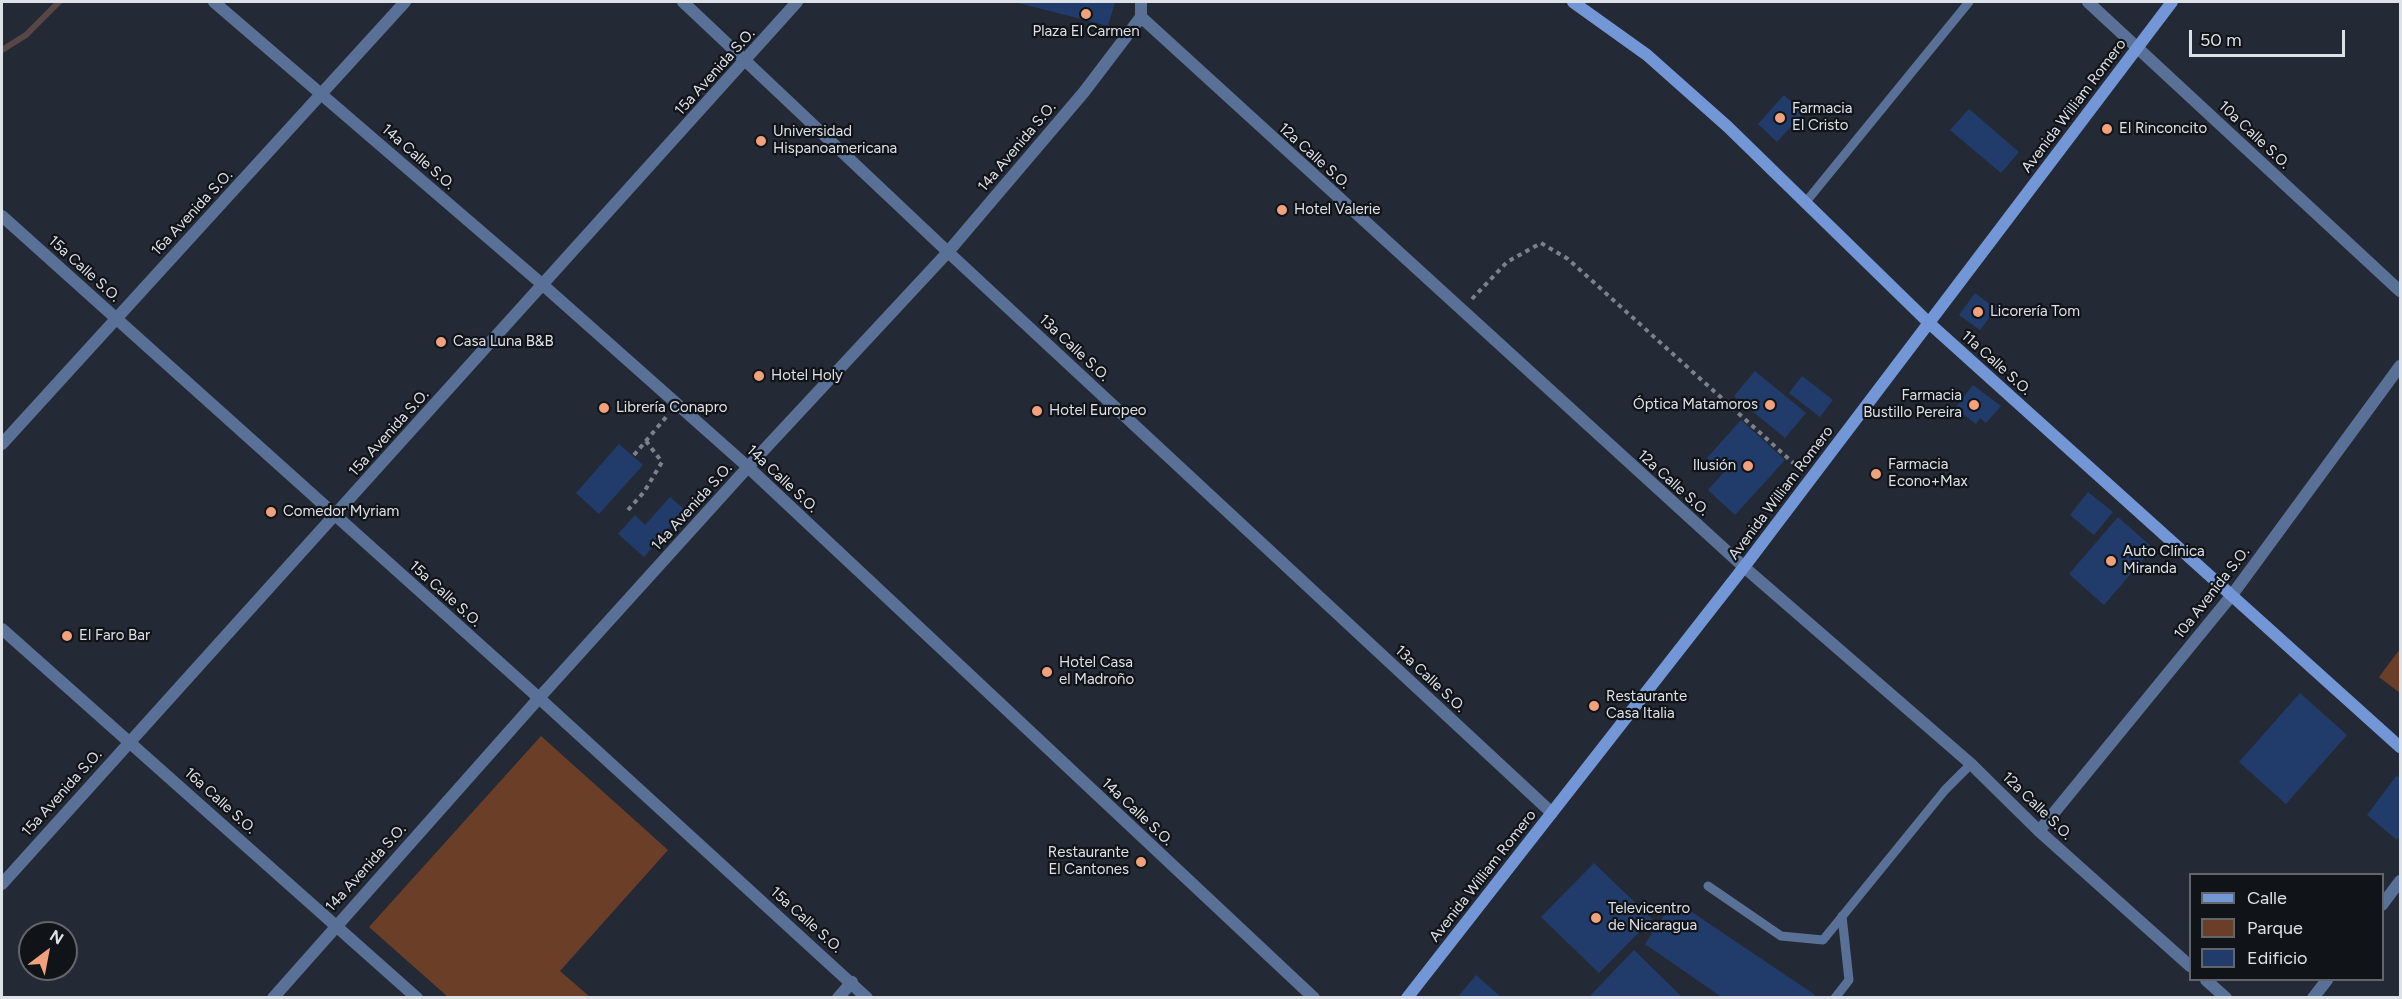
<!DOCTYPE html>
<meta charset="utf-8">
<style>
body{margin:0}
#map{position:relative;width:2402px;height:999px;overflow:hidden;background:#242a35;font-family:Figtree,sans-serif}
canvas{display:block}
.frame{position:absolute;inset:0;border:3px solid #dde1e8;pointer-events:none}
.legend{position:absolute;left:2189px;top:873px;width:195px;height:108px;box-sizing:border-box;background:#101317;border:2px solid #62656b;margin:0;padding:8px 10px;list-style:none;font-size:18px;color:#dde1e8}
.legend li{display:flex;align-items:center;gap:12px;height:30px}
.legend b{width:30px;border:2px solid #62656b}
.north{position:absolute;left:18px;top:921px;width:60px;height:60px;box-sizing:border-box;background:#101317;border:2px solid #62656b;border-radius:50%;rotate:32deg;font-size:16px;font-weight:700;line-height:24px;text-align:center;color:#dde1e8}
.north::after{content:'';display:block;margin:auto;width:21px;height:27px;background:#f1a17b;clip-path:polygon(50% 0,100% 100%,50% 72%,0 100%)}
.scale{position:absolute;left:2189px;top:30px;width:156px;height:27px;box-sizing:border-box;border:3px solid #dde1e8;border-top:0;padding-left:8px;font-size:18px;line-height:21px;white-space:nowrap;color:#dde1e8;-webkit-text-stroke:4px #101317;paint-order:stroke}
</style>
<div id="map">
<canvas width="2402" height="999"></canvas>
<div class="frame"></div>
<ul class="legend">
<li><b style="height:8px;background:#7397d6"></b>Calle</li>
<li><b style="height:16px;background:#6b3e28"></b>Parque</li>
<li><b style="height:16px;background:#213c6b"></b>Edificio</li>
</ul>
<div class="north">N</div>
<div class="scale">50 m</div>
</div>
<script>
const ctx = document.querySelector('canvas').getContext('2d');
ctx.lineJoin = 'round';
function paint(path, color) {
  ctx.fillStyle = color;
  ctx.fill(path, 'evenodd');
}
function poly(rows) {
  const path = new Path2D();
  for (const r of rows) {
    path.moveTo(r[0], r[1]);
    for (let i = 2; i < r.length; i += 2) path.lineTo(r[i], r[i + 1]);
  }
  return path;
}
function strokePath(path, color, width, dash) {
  ctx.strokeStyle = color;
  ctx.lineWidth = width;
  ctx.lineCap = dash ? 'butt' : 'round';
  ctx.setLineDash(dash || []);
  ctx.stroke(path);
}
function label(font, color, halo, rows, align = 'center') {
  ctx.font = font + ' Figtree,sans-serif';
  ctx.lineWidth = 4.5;
  ctx.setLineDash([]);
  ctx.textBaseline = 'middle';
  ctx.strokeStyle = halo;
  ctx.fillStyle = color;
  for (const [text, x, y, turn = 0] of rows) {
    ctx.save();
    ctx.translate(x, y);
    ctx.rotate((+turn || 0) * Math.PI / 180);
    ctx.textAlign = isNaN(turn) ? turn : align;
    if (halo) ctx.strokeText(text, 0, 0);
    ctx.fillText(text, 0, 0);
    ctx.restore();
  }
}
paint(poly([
 [2400,649,2400,693,2379,677],
 [541,736,668,850,560,971,590,997,448,997,369,927]
]), '#6b3e28');
strokePath(poly([
 [2,50,26,35,59,2]
]), '#594746', 6);
paint(poly([
 [1015,2,1115,2,1108,26],
 [1784,95,1803,113,1777,142,1758,124],
 [1969,109,2019,152,2001,173,1950,130],
 [1975,293,1996,309,1980,330,1959,315],
 [1755,371,1806,413,1785,438,1734,396],
 [1802,376,1833,400,1820,417,1789,393],
 [1973,385,2001,406,1986,423,1980,418,1976,424,1955,408],
 [1741,420,1785,460,1735,515,1708,490,1724,472,1707,458],
 [619,444,643,465,599,514,576,493],
 [2088,492,2113,512,2094,535,2070,515],
 [670,497,685,510,644,557,618,534,635,515,645,525],
 [2118,517,2153,548,2104,605,2069,574],
 [2300,693,2347,735,2286,804,2239,762],
 [2397,775,2400,779,2400,835,2397,840,2367,815],
 [1594,863,1652,919,1599,973,1541,917],
 [1674,900,1815,995,1813,998,1723,998,1645,944],
 [1634,950,1683,998,1588,998],
 [1476,975,1502,998,1457,998]
]), '#213c6b');
strokePath(poly([
 [1472,299,1507,262,1541,243,1568,259,1800,469],
 [634,455,667,416],
 [628,510,644,492,662,462,646,441]
]), '#7c818a', 4, [4.5, 4.5]);
strokePath(poly([
 [1805,203,1969,2],
 [1708,886,1781,936,1823,940,1945,790,1971,764],
 [1835,998,1849,980,1842,916]
]), '#597097', 9);
strokePath(poly([
 [214,2,543,285,748,467,1314,998],
 [683,2,948,252,1552,813],
 [2088,2,2400,291],
 [1141,17,1744,567,1971,764,2039,831,2190,966],
 [2,216,539,698,867,998],
 [2,444,405,2],
 [2,629,417,998],
 [2039,831,2232,595,2400,366],
 [2,884,797,2],
 [2382,905,2400,881],
 [2206,980,2226,998],
 [273,998,539,698,748,467,948,252,1084,92,1141,17,1141,2],
 [838,998,852,982],
 [2313,998,2327,980]
]), '#597097', 12);
strokePath(poly([
 [1573,2,1647,55,1728,127,1929,323,2400,747],
 [1407,998,1744,567,2172,2]
]), '#7397d6', 12);
for (const [x, y, r, color] of [
 [1086,14,6,"#f1a17b"],
 [1780,118,6,"#f1a17b"],
 [2107,129,6,"#f1a17b"],
 [761,141,6,"#f1a17b"],
 [1282,210,6,"#f1a17b"],
 [1978,312,6,"#f1a17b"],
 [441,342,6,"#f1a17b"],
 [759,376,6,"#f1a17b"],
 [1770,405,6,"#f1a17b"],
 [1974,405,6,"#f1a17b"],
 [604,408,6,"#f1a17b"],
 [1037,411,6,"#f1a17b"],
 [1748,466,6,"#f1a17b"],
 [1876,474,6,"#f1a17b"],
 [271,512,6,"#f1a17b"],
 [2111,561,6,"#f1a17b"],
 [67,636,6,"#f1a17b"],
 [1047,672,6,"#f1a17b"],
 [1594,706,6,"#f1a17b"],
 [1141,862,6,"#f1a17b"],
 [1596,918,6,"#f1a17b"]
]) {
  const dot = new Path2D();
  dot.arc(x, y, r, 0, 2 * Math.PI);
  ctx.fillStyle = color;
  ctx.fill(dot);
  strokePath(dot, '#101317', 2);
}
label('15px', '#dde1e8', '#101317', [
 ["Plaza El Carmen",1086,32,"center"],
 ["Farmacia",1792,109],
 ["El Cristo",1792,126],
 ["El Rinconcito",2119,129],
 ["Universidad",773,132],
 ["Hispanoamericana",773,149],
 ["Hotel Valerie",1294,210],
 ["Licorería Tom",1990,312],
 ["Casa Luna B&B",453,342],
 ["Hotel Holy",771,376],
 ["Farmacia",1962,396,"right"],
 ["Bustillo Pereira",1962,413,"right"],
 ["Óptica Matamoros",1758,405,"right"],
 ["Librería Conapro",616,408],
 ["Hotel Europeo",1049,411],
 ["Farmacia",1888,465],
 ["Econo+Max",1888,482],
 ["Ilusión",1736,466,"right"],
 ["Comedor Myriam",283,512],
 ["Auto Clínica",2123,552],
 ["Miranda",2123,569],
 ["El Faro Bar",79,636],
 ["Hotel Casa",1059,663],
 ["el Madroño",1059,680],
 ["Restaurante",1606,697],
 ["Casa Italia",1606,714],
 ["Restaurante",1129,853,"right"],
 ["El Cantones",1129,870,"right"],
 ["Televicentro",1608,909],
 ["de Nicaragua",1608,926]
], 'left');
label('15px', '#dde1e8', '#101317', [
 ["15a Avenida S.O.",715,72,-48],
 ["Avenida William Romero",2074,106,-53],
 ["10a Calle S.O.",2254,135,43],
 ["14a Avenida S.O.",1017,147,-50],
 ["12a Calle S.O.",1314,156,42],
 ["14a Calle S.O.",418,157,41],
 ["16a Avenida S.O.",192,213,-47],
 ["15a Calle S.O.",84,269,42],
 ["13a Calle S.O.",1074,348,43],
 ["11a Calle S.O.",1996,363,42],
 ["15a Avenida S.O.",389,433,-48],
 ["14a Calle S.O.",782,479,43],
 ["12a Calle S.O.",1673,483,42],
 ["Avenida William Romero",1781,493,-53],
 ["14a Avenida S.O.",692,507,-48],
 ["10a Avenida S.O.",2212,593,-52],
 ["15a Calle S.O.",445,594,42],
 ["13a Calle S.O.",1430,679,43],
 ["15a Avenida S.O.",62,793,-48],
 ["16a Calle S.O.",220,801,42],
 ["12a Calle S.O.",2037,806,44],
 ["14a Calle S.O.",1137,812,43],
 ["14a Avenida S.O.",366,868,-48],
 ["Avenida William Romero",1483,876,-52],
 ["15a Calle S.O.",806,920,42]
]);
</script>
